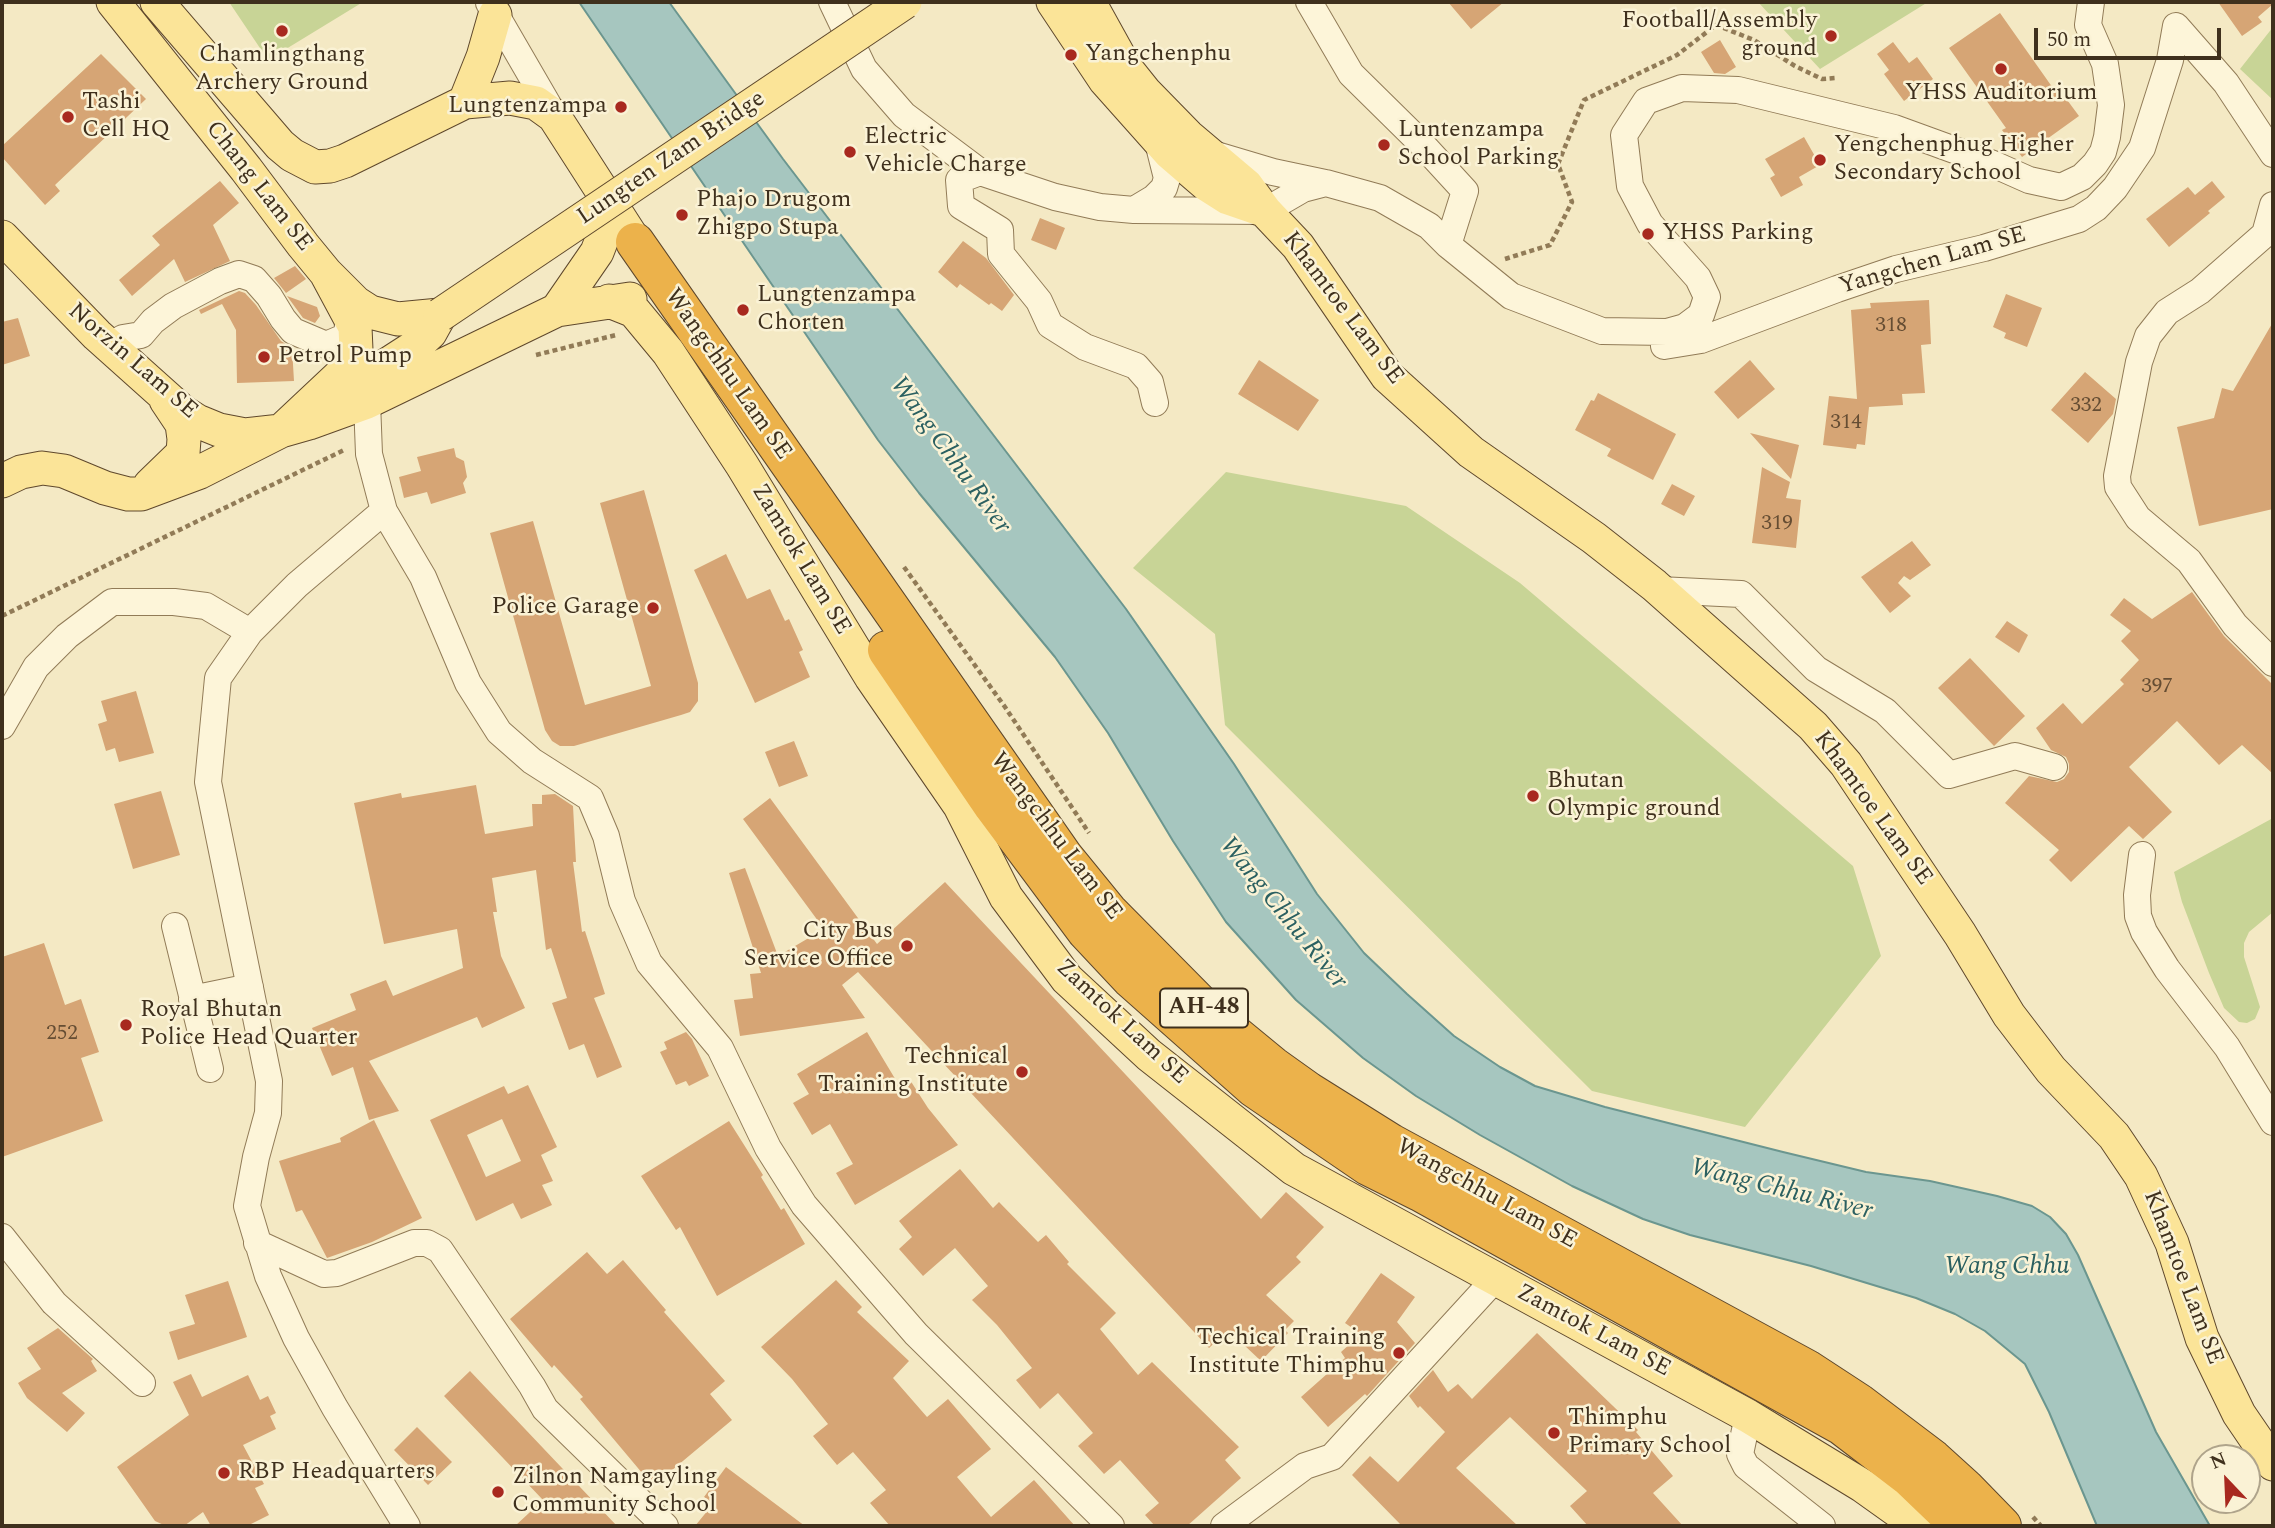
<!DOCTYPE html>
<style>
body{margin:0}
#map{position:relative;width:2275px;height:1528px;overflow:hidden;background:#f4e9c4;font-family:Spectral,serif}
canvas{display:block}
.frame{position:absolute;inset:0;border:4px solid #3f301d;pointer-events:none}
.north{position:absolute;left:2191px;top:1444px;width:70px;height:70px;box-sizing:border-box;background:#faf2d5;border:2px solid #afa48b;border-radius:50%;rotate:337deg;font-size:19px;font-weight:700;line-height:28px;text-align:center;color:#3f301d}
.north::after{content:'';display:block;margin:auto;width:24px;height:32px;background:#a8291f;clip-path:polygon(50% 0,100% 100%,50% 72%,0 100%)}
.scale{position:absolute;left:2034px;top:28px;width:187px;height:32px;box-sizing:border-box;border:4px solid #3f301d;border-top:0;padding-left:9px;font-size:21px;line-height:24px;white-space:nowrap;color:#3f301d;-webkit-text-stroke:5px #faf2d5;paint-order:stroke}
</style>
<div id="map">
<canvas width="2275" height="1528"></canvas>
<div class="frame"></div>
<div class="north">N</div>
<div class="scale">50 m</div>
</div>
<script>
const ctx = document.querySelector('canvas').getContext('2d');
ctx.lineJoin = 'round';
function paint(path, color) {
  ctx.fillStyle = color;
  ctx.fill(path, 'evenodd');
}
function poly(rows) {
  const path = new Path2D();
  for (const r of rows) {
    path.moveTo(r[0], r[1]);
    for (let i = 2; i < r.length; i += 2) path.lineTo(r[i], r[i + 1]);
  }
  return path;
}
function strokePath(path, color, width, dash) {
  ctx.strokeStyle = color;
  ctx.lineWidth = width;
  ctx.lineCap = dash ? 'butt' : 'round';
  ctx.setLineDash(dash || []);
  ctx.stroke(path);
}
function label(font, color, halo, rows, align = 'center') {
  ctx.font = font + ' Spectral,serif';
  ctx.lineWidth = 5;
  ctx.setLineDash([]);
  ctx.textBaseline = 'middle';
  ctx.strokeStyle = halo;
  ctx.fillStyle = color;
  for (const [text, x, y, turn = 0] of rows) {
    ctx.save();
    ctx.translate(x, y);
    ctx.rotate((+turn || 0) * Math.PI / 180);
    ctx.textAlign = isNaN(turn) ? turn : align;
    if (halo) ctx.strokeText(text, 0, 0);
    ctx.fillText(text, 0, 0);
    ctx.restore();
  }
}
paint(poly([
 [229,2,363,2,268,60],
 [1758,2,1928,2,1820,69],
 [2273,27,2273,100,2240,69],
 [1226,472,1406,506,1520,583,1853,866,1881,956,1745,1127,1592,1091,1225,725,1215,634,1133,568],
 [2273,818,2273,912,2249,932,2244,943,2244,957,2260,1007,2255,1019,2247,1023,2239,1022,2224,1008,2209,973,2182,902,2174,872]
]), '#c8d496');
const water = poly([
 [579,2,669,2,783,159,1126,609,1234,764,1317,894,1364,953,1407,994,1454,1036,1500,1067,1535,1086,1605,1107,1783,1152,1866,1172,1930,1181,1997,1196,2032,1206,2050,1217,2066,1234,2078,1255,2156,1432,2210,1526,2097,1526,2049,1412,2025,1364,1985,1331,1955,1314,1916,1298,1811,1266,1690,1235,1643,1219,1572,1186,1480,1135,1416,1096,1363,1058,1296,1000,1226,922,1173,841,1108,733,1055,657,919,493,878,440,579,2]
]);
paint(water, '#a6c6bf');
strokePath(water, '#6b968f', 2);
paint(poly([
 [1448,2,1504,2,1471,29],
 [2218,2,2273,2,2273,4,2258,17,2262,22,2242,36],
 [2000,13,2055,91,2059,89,2079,116,2022,157,2002,130,2006,128,1949,48],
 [1720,40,1736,67,1725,74,1714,73,1701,52],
 [1893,42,1909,63,1917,57,1933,79,1904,101,1884,74,1889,70,1877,54],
 [101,54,146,99,55,185,60,191,45,205,2,157,2,146],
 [1804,137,1820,165,1799,177,1803,185,1781,197,1770,178,1775,175,1765,159],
 [220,181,239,203,213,225,230,261,185,282,174,259,132,296,119,280,160,245,152,236],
 [2212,181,2225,197,2208,211,2210,213,2169,247,2146,219,2188,187,2195,195],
 [1040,218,1065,228,1056,250,1031,240],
 [963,241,986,258,1014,295,1002,311,991,303,989,305,960,284,957,288,938,272],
 [295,266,306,279,286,293,274,278],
 [239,291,245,293,256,305,281,341,292,348,294,381,237,383,236,330,222,304,201,314,199,310],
 [2006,294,2042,308,2027,347,2004,338,2006,333,1993,327],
 [287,296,317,307,320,316,315,323,303,318],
 [1929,300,1931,344,1921,345,1925,393,1902,394,1903,405,1869,407,1865,445,1857,444,1856,449,1823,445,1829,396,1857,399,1851,310,1871,308,1870,303],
 [18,318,30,356,2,365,2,322],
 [2273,322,2273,509,2199,526,2177,427,2214,418,2222,388,2233,391],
 [1259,360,1319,400,1298,431,1238,394],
 [1750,360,1775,389,1738,419,1714,392],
 [2085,372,2116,399,2113,414,2088,443,2051,410],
 [1598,393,1676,434,1653,480,1607,456,1611,449,1575,430,1591,400,1594,401],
 [1750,433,1799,445,1791,479],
 [454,448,456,457,464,461,467,477,463,483,466,493,431,504,427,492,404,498,399,477,421,471,417,457],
 [1762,467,1790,482,1786,498,1801,500,1796,548,1752,543],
 [1672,484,1695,496,1684,516,1661,504],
 [644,490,698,683,698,701,690,712,681,715,574,746,560,746,552,741,545,730,490,533,533,521,585,705,651,686,600,503],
 [1912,541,1931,565,1910,580,1904,576,1898,583,1911,596,1890,613,1861,577],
 [726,554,747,599,770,589,785,621,789,619,803,650,799,652,810,677,755,703,694,570],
 [2192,592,2224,636,2273,685,2273,774,2242,745,2219,765,2177,721,2129,767,2172,812,2143,839,2129,826,2071,882,2049,860,2059,850,2005,803,2029,776,2057,782,2064,779,2069,772,2069,764,2066,757,2051,750,2036,728,2063,703,2082,724,2124,684,2120,680,2139,660,2121,641,2131,631,2110,615,2124,598,2152,619],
 [2007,621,2028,635,2019,653,1995,637],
 [1970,658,2025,716,1994,746,1938,688],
 [136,691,154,753,119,762,115,748,106,751,98,724,107,721,101,701],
 [794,741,808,776,779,787,765,752],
 [476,785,485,834,533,826,532,804,542,804,542,795,555,794,573,806,576,862,573,862,582,932,585,931,605,994,594,998,622,1067,597,1078,584,1044,569,1050,552,1003,567,998,551,948,546,950,536,870,492,878,497,912,493,912,501,956,525,1008,482,1028,477,1017,369,1061,399,1111,369,1120,353,1067,332,1076,312,1028,356,1010,350,994,386,980,393,996,463,968,457,929,384,944,354,803,401,793,402,798],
 [161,791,180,855,133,869,114,804],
 [770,798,877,944,945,882,1261,1219,1286,1192,1324,1227,1296,1257,1301,1262,1266,1295,1294,1321,1285,1330,1288,1333,1261,1361,1228,1330,1209,1348,858,972,842,985,865,1018,740,1036,734,1000,753,998,750,974,761,973,729,873,745,868,778,956,824,929,743,819],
 [44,943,65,1005,81,999,99,1052,81,1058,103,1121,2,1157,2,957],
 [686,1032,692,1039,709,1076,689,1086,686,1081,676,1085,660,1052,667,1049,664,1042],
 [867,1032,900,1087,910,1080,928,1108,958,1145,855,1205,836,1173,853,1164,830,1124,812,1135,793,1103,809,1094,797,1074],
 [528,1085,557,1147,541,1155,553,1181,542,1185,552,1205,521,1219,513,1203,476,1221,430,1120,504,1086,508,1094],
 [502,1119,521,1161,486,1177,467,1135],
 [374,1120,422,1218,372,1242,327,1258,302,1210,296,1212,279,1161,341,1142,340,1138],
 [729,1121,763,1175,761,1177,781,1210,784,1208,805,1244,717,1296,680,1227,676,1230,641,1176],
 [960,1169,993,1208,999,1202,1038,1242,1046,1235,1069,1262,1067,1264,1116,1313,1100,1329,1138,1375,1152,1362,1239,1447,1225,1460,1241,1478,1187,1526,1155,1526,1145,1515,1159,1503,1120,1460,1104,1474,1078,1446,1093,1433,1058,1393,1040,1409,1016,1380,1032,1368,997,1325,972,1300,988,1286,955,1248,923,1276,899,1249,912,1237,899,1221],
 [587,1252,607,1274,623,1260,666,1310,664,1312,725,1381,710,1394,732,1420,653,1486,580,1399,583,1397,554,1365,552,1368,510,1319],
 [1381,1273,1415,1297,1397,1322,1415,1343,1367,1396,1365,1394,1328,1427,1301,1397,1345,1358,1341,1352,1361,1334,1345,1323],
 [836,1280,862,1307,857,1312,909,1361,893,1378,927,1417,948,1399,991,1449,957,1477,991,1517,1034,1480,1075,1526,890,1526,870,1503,886,1490,853,1452,837,1465,813,1436,828,1424,792,1379,761,1347],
 [228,1281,247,1337,178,1360,169,1332,195,1324,185,1295],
 [58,1328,93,1359,91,1361,97,1371,62,1393,85,1413,67,1432,27,1398,18,1383,41,1369,27,1348],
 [1537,1333,1638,1430,1636,1432,1673,1476,1653,1493,1683,1526,1588,1526,1570,1506,1587,1491,1510,1417,1456,1468,1518,1526,1402,1526,1352,1475,1370,1456,1398,1482,1445,1432,1420,1406,1418,1408,1409,1396,1433,1370,1448,1392,1458,1384,1472,1399],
 [470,1371,617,1526,515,1526,543,1500,444,1396],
 [191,1374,202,1397,248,1375,260,1400,268,1396,276,1413,270,1416,276,1429,243,1445,264,1484,255,1488,269,1515,247,1526,211,1526,203,1512,184,1526,166,1526,155,1521,117,1467,189,1415,173,1382],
 [417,1427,452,1462,428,1485,394,1450],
 [726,1467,805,1526,695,1526,713,1504,704,1497]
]), '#d6a575');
const minor = poly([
 [832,2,864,69,904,115,980,172,1055,197,1100,207,1134,210,1265,211,1303,189,1326,183,1380,198,1429,226,1448,245,1511,296,1602,331,1667,332,1685,327,1701,315,1707,297,1698,278,1650,224,1630,186,1624,135,1646,101,1682,88,1738,90,1894,128,1993,164,2029,180,2061,187,2082,177,2095,164,2103,152,2107,137,2111,105,2105,64,2088,25,2091,2],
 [1309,2,1351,74,1421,143,1465,191,1448,245],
 [489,3,554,115],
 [1216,155,1273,172,1325,183],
 [980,172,959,180,961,206,1000,230,1001,254,1039,301,1050,325,1085,347,1136,366,1150,382,1155,403],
 [2273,205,2265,234,2200,291,2167,312,2148,336,2139,362,2117,476,2118,487,2138,518,2189,561,2235,625,2273,663],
 [1134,210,1154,198,1164,188,1167,178,1157,138],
 [108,346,123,338,141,335,153,321,173,306,220,281,239,274,254,279,269,296,283,319,293,331,326,345,347,336,349,312],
 [1664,346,1701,340,1837,289,1896,269,1984,248,2079,219,2096,208,2115,188,2142,148,2170,60,2176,26,2226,83,2273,154],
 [367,402,369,454,384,511,423,577,468,683,499,732,532,761,590,798,606,836,622,901,649,963,720,1048,768,1148,804,1205,916,1334,1111,1526],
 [384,511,297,585,250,632,218,678,208,782,269,1081,268,1113,256,1157,247,1206,268,1276,296,1338,335,1408,407,1526],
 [1659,590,1741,594,1816,669,1885,711,1949,775,2015,756,2054,767],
 [2,726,36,667,67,636,112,602,174,602,206,606,250,632],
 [2142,855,2137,895,2138,916,2144,932,2167,969,2227,1047,2273,1122],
 [175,926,210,1069],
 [192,999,250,987],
 [2,1237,54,1303,142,1383],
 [257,1243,324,1274,337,1273,414,1243,427,1243,440,1250,532,1386,545,1409,665,1526],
 [1748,1416,1740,1454,1746,1466,1822,1526],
 [1224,1526,1305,1466,1332,1457,1495,1279]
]);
const major = poly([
 [113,2,246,169,303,245,326,273,356,303,370,312,398,319,440,315],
 [157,2,280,145,292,155,315,167,330,166,345,161,465,102,510,98,536,103,554,116,635,242],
 [1053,2,1105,80,1170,153,1206,184,1228,198,1260,209],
 [1089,2,1125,67,1145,92,1188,136,1246,185,1265,211,1298,246,1387,376,1471,452,1594,538,1654,585,1813,726,1846,764,1960,934,2009,1015,2051,1070,2114,1136,2141,1176,2172,1243,2202,1338,2239,1414,2273,1464],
 [465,102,483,57,495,15],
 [2,237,97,335,183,412,197,421,219,430,245,435,281,431,309,423,367,402,557,310,630,299],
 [609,301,634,311,668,352,742,465,871,677,960,806,1006,897,1067,979,1149,1055,1294,1169,1748,1416,1863,1486,1919,1526],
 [557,310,597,252,614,208],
 [334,393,382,368,416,346,430,333,440,315],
 [2,481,21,472,42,468,64,471,105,488,128,494,141,494,200,472,281,431,347,369,356,350,355,327,326,273],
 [150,485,183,453,184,439,182,424,166,400]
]);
const highway = poly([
 [635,242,1064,857,1108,911,1211,1015,1273,1066,1308,1091,1391,1143,1807,1369,1859,1403,1933,1459,1965,1488,2002,1526],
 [887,650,993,806,1086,931,1131,979,1254,1088,1368,1166,1420,1192,1842,1426,1910,1478,1960,1526]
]);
strokePath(minor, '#917b57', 28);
strokePath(major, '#5f482c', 35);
strokePath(highway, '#5f482c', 40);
strokePath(poly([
 [1505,259,1550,245,1572,202,1558,164,1584,100,1677,55,1716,25,1754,40,1795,66,1822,79,1835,78],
 [536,355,616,335],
 [904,567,1005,707,1089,833],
 [2,616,344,450],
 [2033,1517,2041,1526]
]), '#917b57', 4.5, [5, 3.5]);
strokePath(minor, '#fdf5d9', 26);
strokePath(major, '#fbe498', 33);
strokePath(highway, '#ecb24b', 38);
const majorBridge = poly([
 [440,315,905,2]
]);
strokePath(majorBridge, '#5f482c', 35, []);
strokePath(majorBridge, '#fbe498', 33);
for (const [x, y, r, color] of [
 [282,31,7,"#a8291f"],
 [1831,36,7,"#a8291f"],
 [1071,55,7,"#a8291f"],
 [2001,69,7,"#a8291f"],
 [621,107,7,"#a8291f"],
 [68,117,7,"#a8291f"],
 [1384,145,7,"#a8291f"],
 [850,152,7,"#a8291f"],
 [1820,160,7,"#a8291f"],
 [682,215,7,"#a8291f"],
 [1648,234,7,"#a8291f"],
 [743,310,7,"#a8291f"],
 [264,357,7,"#a8291f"],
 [653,608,7,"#a8291f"],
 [1533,796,7,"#a8291f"],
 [907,946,7,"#a8291f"],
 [126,1025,7,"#a8291f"],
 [1022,1072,7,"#a8291f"],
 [1399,1353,7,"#a8291f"],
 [1554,1433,7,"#a8291f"],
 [224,1473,7,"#a8291f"],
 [498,1492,7,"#a8291f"]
]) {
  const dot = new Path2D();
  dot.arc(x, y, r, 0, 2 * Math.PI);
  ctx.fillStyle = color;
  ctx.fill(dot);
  strokePath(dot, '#faf2d5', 2.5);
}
label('21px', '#654d33', null, [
 ["318",1891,327],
 ["332",2086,407],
 ["314",1846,424],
 ["319",1777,525],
 ["397",2157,688],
 ["252",62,1035]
]);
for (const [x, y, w] of [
 [1204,1008,88]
]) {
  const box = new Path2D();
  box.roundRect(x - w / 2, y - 19.5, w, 39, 5);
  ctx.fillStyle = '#faf2d5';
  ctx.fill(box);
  strokePath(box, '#3f301d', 2);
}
label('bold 23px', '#3f301d', null, [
 ["AH-48",1204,1008]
]);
label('24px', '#3f301d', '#faf2d5', [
 ["Football/Assembly",1817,22,"right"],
 ["ground",1817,50,"right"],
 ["Yangchenphu",1085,55],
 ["Chamlingthang",282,56,"center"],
 ["Archery Ground",282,84,"center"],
 ["YHSS Auditorium",2001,94,"center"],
 ["Tashi",82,103],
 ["Cell HQ",82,131],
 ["Lungtenzampa",607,107,"right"],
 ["Luntenzampa",1398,131],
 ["School Parking",1398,159],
 ["Electric",864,138],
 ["Vehicle Charge",864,166],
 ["Yengchenphug Higher",1834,146],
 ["Secondary School",1834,174],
 ["Phajo Drugom",696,201],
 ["Zhigpo Stupa",696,229],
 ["YHSS Parking",1662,234],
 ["Lungtenzampa",757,296],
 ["Chorten",757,324],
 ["Petrol Pump",278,357],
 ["Police Garage",639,608,"right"],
 ["Bhutan",1547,782],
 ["Olympic ground",1547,810],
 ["City Bus",893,932,"right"],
 ["Service Office",893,960,"right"],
 ["Royal Bhutan",140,1011],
 ["Police Head Quarter",140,1039],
 ["Technical",1008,1058,"right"],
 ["Training Institute",1008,1086,"right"],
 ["Techical Training",1385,1339,"right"],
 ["Institute Thimphu",1385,1367,"right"],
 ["Thimphu",1568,1419],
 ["Primary School",1568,1447],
 ["RBP Headquarters",238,1473],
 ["Zilnon Namgayling",512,1478],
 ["Community School",512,1506]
], 'left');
label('24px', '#3f301d', '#faf2d5', [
 ["Lungten Zam Bridge",672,159,-34],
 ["Chang Lam SE",258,187,52],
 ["Yangchen Lam SE",1933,262,-16],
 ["Khamtoe Lam SE",1342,309,53],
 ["Norzin Lam SE",132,362,41],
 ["Wangchhu Lam SE",727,375,55],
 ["Zamtok Lam SE",800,560,59],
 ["Khamtoe Lam SE",1872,809,54],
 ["Wangchhu Lam SE",1055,837,53],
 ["Zamtok Lam SE",1121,1023,43],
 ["Wangchhu Lam SE",1486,1195,29],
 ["Khamtoe Lam SE",2182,1278,69],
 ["Zamtok Lam SE",1593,1332,28]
]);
label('italic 26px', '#2b6061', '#faf2d5', [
 ["Wang Chhu River",949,456,54],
 ["Wang Chhu River",1282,914,51],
 ["Wang Chhu River",1781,1191,14],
 ["Wang Chhu",2007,1268]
]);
</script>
